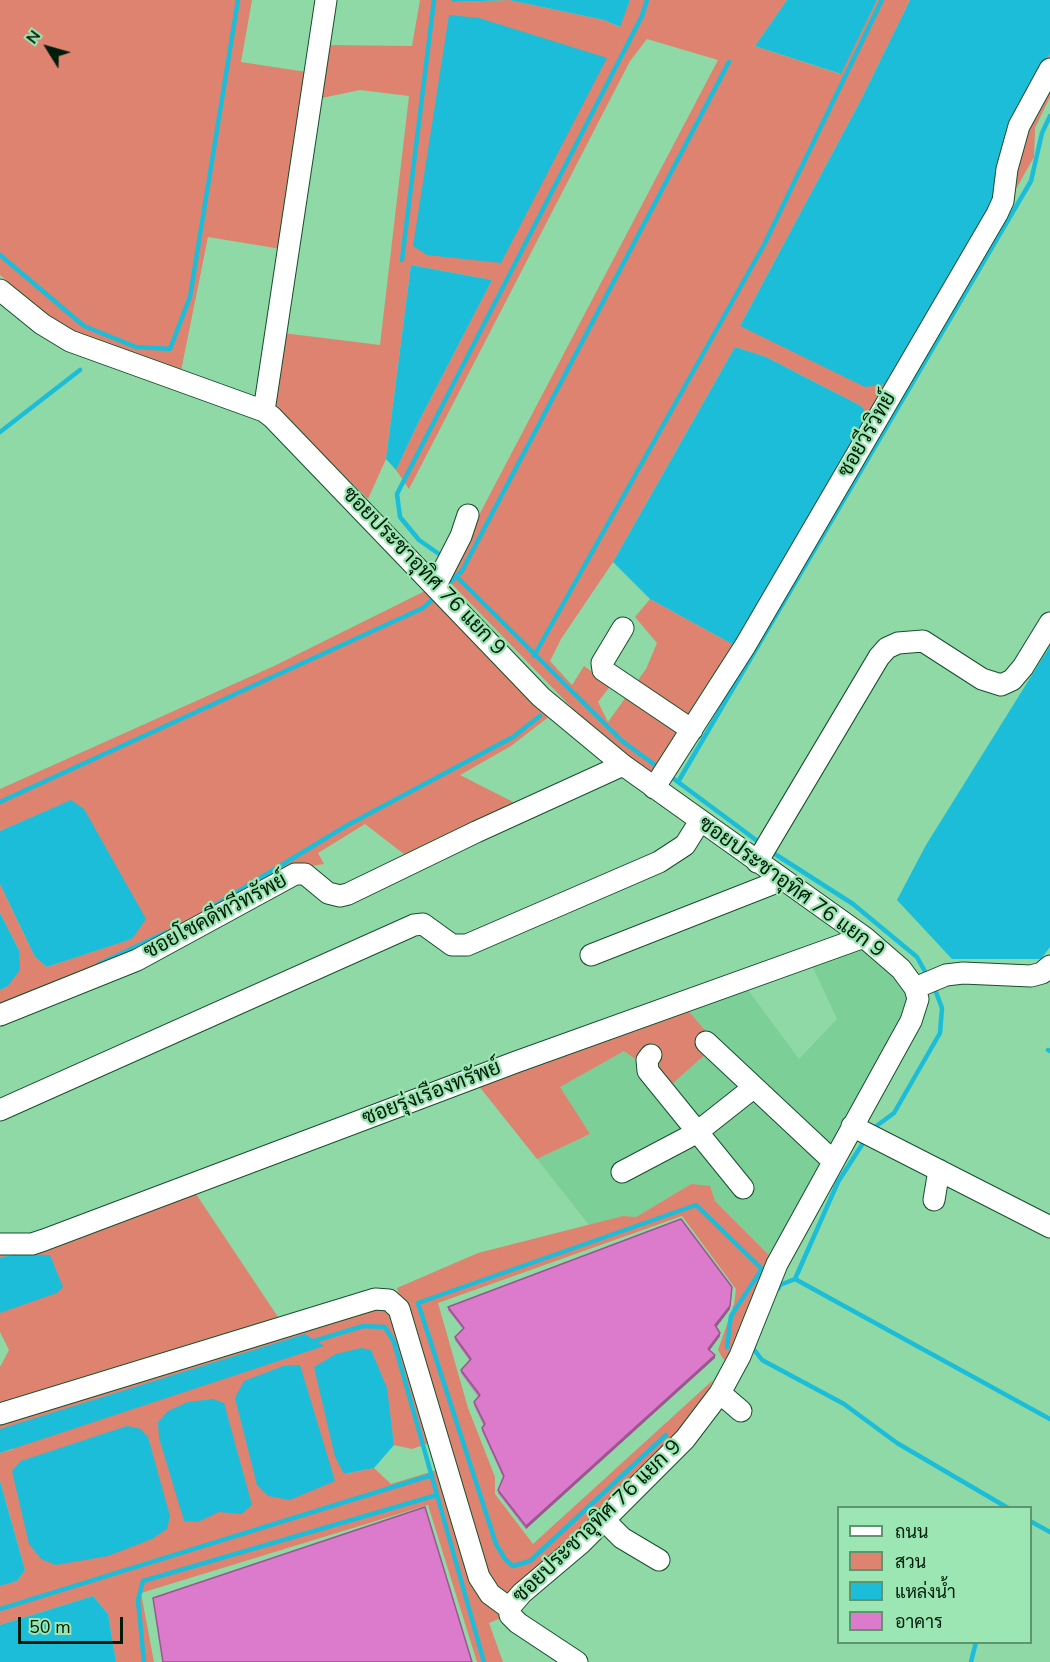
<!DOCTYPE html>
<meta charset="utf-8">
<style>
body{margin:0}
#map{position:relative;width:1050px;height:1662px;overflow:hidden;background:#8ed9a5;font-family:"Nunito Sans",Sarabun,sans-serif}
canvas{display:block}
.legend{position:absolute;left:837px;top:1506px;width:195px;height:138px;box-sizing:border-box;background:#9be6b2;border:2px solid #5d956f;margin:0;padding:8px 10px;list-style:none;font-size:18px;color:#001c0a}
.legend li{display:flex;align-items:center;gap:12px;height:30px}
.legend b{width:30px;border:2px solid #5d956f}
.north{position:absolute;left:18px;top:18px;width:60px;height:60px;-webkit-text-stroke:4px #9be6b2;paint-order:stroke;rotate:307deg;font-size:16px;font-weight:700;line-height:24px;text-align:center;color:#001c0a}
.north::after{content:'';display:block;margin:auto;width:21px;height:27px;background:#001c0a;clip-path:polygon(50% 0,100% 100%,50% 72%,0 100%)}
.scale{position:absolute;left:18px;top:1617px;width:105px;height:27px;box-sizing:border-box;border:3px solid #001c0a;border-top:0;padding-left:8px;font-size:18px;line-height:21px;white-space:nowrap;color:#001c0a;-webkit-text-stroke:4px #9be6b2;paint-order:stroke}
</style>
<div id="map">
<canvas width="1050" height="1662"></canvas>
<ul class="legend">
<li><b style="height:8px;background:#fff"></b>ถนน</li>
<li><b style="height:16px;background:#de836f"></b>สวน</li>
<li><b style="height:16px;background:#1cbdd9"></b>แหล่งน้ำ</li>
<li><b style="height:16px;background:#dc7bcc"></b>อาคาร</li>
</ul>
<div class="north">N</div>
<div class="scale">50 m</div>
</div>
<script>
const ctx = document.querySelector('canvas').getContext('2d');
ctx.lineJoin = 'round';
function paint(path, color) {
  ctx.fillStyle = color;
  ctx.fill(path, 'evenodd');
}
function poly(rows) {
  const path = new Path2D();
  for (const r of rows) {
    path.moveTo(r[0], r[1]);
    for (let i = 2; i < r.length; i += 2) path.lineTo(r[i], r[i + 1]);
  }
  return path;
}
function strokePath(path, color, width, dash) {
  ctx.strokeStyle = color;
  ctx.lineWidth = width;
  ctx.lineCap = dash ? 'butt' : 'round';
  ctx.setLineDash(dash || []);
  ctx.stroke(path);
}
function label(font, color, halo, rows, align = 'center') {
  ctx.font = font + ' "Nunito Sans",Sarabun,sans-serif';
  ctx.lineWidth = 4.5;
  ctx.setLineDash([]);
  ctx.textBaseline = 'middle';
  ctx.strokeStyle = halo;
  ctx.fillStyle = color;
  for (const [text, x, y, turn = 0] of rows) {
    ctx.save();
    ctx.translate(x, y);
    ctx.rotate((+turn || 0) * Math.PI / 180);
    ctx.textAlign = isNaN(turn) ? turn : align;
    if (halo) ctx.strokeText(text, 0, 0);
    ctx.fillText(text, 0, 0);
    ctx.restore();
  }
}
paint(poly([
 [863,943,901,976,911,1008,772,1258,715,1201,691,1184,636,1217,623,1216,589,1225,537,1159,590,1134,559,1087,624,1051,671,1085,717,1044,685,1007,745,986,799,1059,837,1019,811,963]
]), '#7dcf98');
paint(poly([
 [0,0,252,0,241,62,306,72,281,249,208,237,181,371,90,340,51,319,0,275],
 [420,0,452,0,452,2,509,0,604,20,619,27,630,0,787,0,755,46,840,74,877,0,910,0,862,98,740,326,1012,127,1050,53,1050,97,1035,128,1034,157,872,445,669,786,654,773,628,757,575,711,446,578,718,60,647,39,630,61,409,489,396,470,419,421,492,280,411,265,386,459,368,499,271,405,283,333,380,345,409,96,360,90,317,99,326,45,412,46],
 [735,347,766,357,861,406,734,645,650,599,635,617,657,643,646,669,608,722,598,702,611,685,584,666,572,685,550,661,561,639,613,562],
 [429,589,555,712,511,746,460,775,519,805,409,858,365,824,318,853,324,864,306,867,86,976,0,1011,0,990,8,986,19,950,0,913,0,884,35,957,47,967,132,939,70,801,0,831,0,789,274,666],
 [685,1007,717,1044,671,1085,624,1051,560,1087,590,1134,537,1159,478,1085],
 [691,1184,710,1186,715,1201,772,1258,730,1362,723,1359,718,1350,734,1304,736,1289,682,1216,438,1303,468,1408,495,1477,495,1494,533,1544,713,1380,702,1404,658,1459,508,1598,488,1585,397,1288,478,1253,623,1216,636,1217],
 [194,1191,280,1320,0,1408,0,1367,9,1350,0,1332,0,1313,14,1254,0,1258,0,1248],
 [386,1304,435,1441,412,1449,394,1445,386,1388,344,1474,374,1468,391,1484,437,1470,484,1595,501,1618,489,1623,503,1662,477,1662,428,1505,141,1593,154,1662,116,1662,108,1614,93,1596,0,1625,0,1586,17,1581,25,1570,0,1481,0,1453,14,1449,0,1429,0,1418]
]), '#de836f');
paint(poly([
 [452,0,630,0,620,27,604,20,509,0,452,2],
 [787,0,877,0,841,74,755,46],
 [910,0,1050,0,1050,53,1012,127,995,198,887,384,865,387,740,326,862,98],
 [449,15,479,18,607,58,501,263,427,255,413,246],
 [411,265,492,280,419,421,396,470,386,459],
 [735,347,766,357,861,406,869,418,734,645,650,599,613,562],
 [1050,646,1050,947,1041,959,952,959,897,900,926,845],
 [71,800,84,809,146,919,132,939,47,967,35,957,0,884,0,831],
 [0,913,19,950,20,970,8,986,0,990],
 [14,1254,50,1255,63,1287,57,1293,0,1313,0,1258],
 [305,1334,324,1346,0,1453,0,1429],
 [361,1348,371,1350,387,1388,394,1445,374,1468,344,1474,335,1457,314,1367,336,1354],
 [300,1365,335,1481,290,1500,268,1496,257,1485,235,1398,244,1381,283,1366],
 [213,1399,224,1403,252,1505,242,1514,219,1512,198,1522,184,1521,159,1438,158,1422,168,1411,188,1402],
 [127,1426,141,1429,148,1437,170,1516,167,1529,152,1539,108,1556,56,1565,41,1559,29,1544,12,1471,21,1461],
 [0,1481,25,1570,17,1581,0,1586],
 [93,1596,108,1614,116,1662,0,1662,0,1625]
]), '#1cbdd9');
strokePath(poly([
 [0,255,84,326,136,347,170,349,190,297,238,0],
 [402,260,434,0],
 [0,432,80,370],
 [439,554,419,540,400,517,397,494,642,16,647,0],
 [456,576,622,741,655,765],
 [450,582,462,571,729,62],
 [534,656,764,245,882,0],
 [674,779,756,840],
 [678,782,1031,181,1042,133,1050,116],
 [0,802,423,608,432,600],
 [775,854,853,904,917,957,928,977],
 [206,911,346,826,513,737,540,716],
 [99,964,167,932],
 [1048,1050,1050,1051],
 [871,1130,894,1113,940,1033,942,1008,934,987],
 [795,1279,1050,1419],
 [778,1289,780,1285,795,1279,838,1182,865,1140],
 [311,1342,363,1326,385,1327,394,1342,484,1662],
 [755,1344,753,1348,762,1360,844,1404,897,1443,1008,1508],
 [666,1435,530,1561,513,1566,505,1559,496,1544,418,1303,696,1205,762,1269,731,1316,727,1347],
 [1030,1521,1050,1532],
 [0,1609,432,1475],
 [144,1662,138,1600,143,1581,437,1495],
 [971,1662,976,1642]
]), '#1cbdd9', 4.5);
const minor = poly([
 [0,290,42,324,70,341,264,411,272,417,541,697,623,765,864,937,901,969,915,988,918,999,911,1021,777,1264,740,1356,720,1393,685,1439,580,1544,522,1593,509,1608,510,1615,518,1623,577,1662],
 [264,411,326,0],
 [436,585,461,536,468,515],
 [623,628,602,663,603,670,692,730],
 [654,788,745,646,997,214,1003,201,1007,169,1019,126,1050,69],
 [757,862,879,657,887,648,898,643,923,641,982,679,1001,685,1012,680,1023,667,1050,623],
 [591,955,782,880],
 [915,988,946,975,963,973,1031,976,1042,973,1050,966],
 [0,1015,137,960,295,874,305,874,328,893,340,896,348,894,476,832,623,765],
 [706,1042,833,1161],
 [651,1055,647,1060,648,1071,743,1188],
 [0,1110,414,925,423,924,452,945,467,945,659,862,685,845,700,821],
 [852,1126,1050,1227],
 [622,1172,696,1133,753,1088],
 [934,1200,939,1170],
 [0,1244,32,1244,44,1240,516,1062,864,937],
 [720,1393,741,1411],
 [0,1414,375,1299,389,1300,399,1309,479,1577,490,1594,509,1608],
 [604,1520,622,1538,659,1560]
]);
strokePath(minor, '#164f2d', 23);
strokePath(minor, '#fff', 21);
paint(poly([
 [448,1307,730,1309,716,1327,720,1336,710,1350,715,1358,526,1529,498,1493,498,1490,503,1477,482,1431,482,1428,484,1426,474,1405,474,1402,478,1396,461,1373,461,1370,470,1361,455,1340,455,1337,463,1329,448,1310]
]), '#bd6aaf');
paint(poly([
 [732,1287,730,1309,715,1329,715,1325],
 [720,1333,720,1336,708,1352,708,1349],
 [715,1355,715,1358,526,1529,526,1526]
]), '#9a568f');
const building = poly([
 [681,1219,732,1287,730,1306,715,1325,720,1333,708,1349,715,1355,526,1526,498,1490,504,1476,482,1428,485,1424,474,1402,480,1395,461,1370,471,1359,455,1337,464,1328,448,1307,681,1219],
 [425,1507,472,1662,163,1662,153,1598,425,1507]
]);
paint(building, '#dc7bcc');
strokePath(building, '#9a568f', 1.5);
label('21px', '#001c0a', '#9be6b2', [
 ["ซอยวีรวิทย์",868,435,-60],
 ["ซอยประชาอุทิศ 76 แยก 9",423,572,46],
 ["ซอยประชาอุทิศ 76 แยก 9",791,888,36],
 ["ซอยโชคดีทวีทรัพย์",216,917,-28],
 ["ซอยรุ่งเรืองทรัพย์",432,1094,-21],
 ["ซอยประชาอุทิศ 76 แยก 9",598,1522,-44]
]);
</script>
